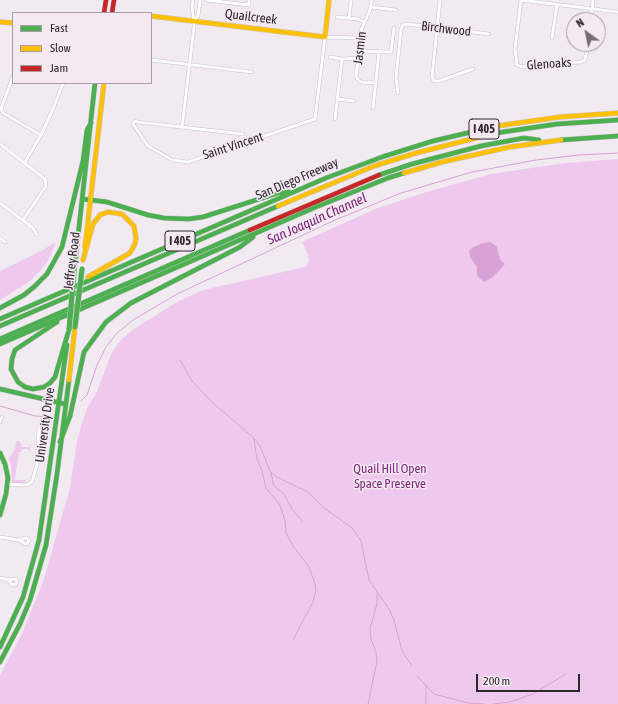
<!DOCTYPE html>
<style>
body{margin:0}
#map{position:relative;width:618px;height:704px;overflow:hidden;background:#f1ebf1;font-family:"Asap Condensed",sans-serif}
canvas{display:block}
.legend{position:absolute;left:12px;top:12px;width:140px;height:72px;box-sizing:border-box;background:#f4e8f3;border:1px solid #a59ca4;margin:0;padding:5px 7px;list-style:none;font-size:12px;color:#2e292e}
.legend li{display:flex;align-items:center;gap:8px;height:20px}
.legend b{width:20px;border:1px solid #a59ca4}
.north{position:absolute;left:566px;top:12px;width:40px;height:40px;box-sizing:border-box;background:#f4e8f3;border:1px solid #a59ca4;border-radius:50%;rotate:327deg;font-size:11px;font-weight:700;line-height:16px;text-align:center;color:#2e292e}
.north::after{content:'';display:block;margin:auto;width:14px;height:18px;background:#726d72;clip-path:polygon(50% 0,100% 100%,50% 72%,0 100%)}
.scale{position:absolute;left:476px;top:674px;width:104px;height:18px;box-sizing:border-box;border:2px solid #2e292e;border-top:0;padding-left:5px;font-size:12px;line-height:14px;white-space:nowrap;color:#2e292e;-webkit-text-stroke:3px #f4e8f3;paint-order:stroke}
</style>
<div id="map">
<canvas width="618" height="704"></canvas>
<ul class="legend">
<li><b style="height:5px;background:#4caf50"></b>Fast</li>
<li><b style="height:5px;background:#ffc107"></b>Slow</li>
<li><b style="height:5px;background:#c62828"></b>Jam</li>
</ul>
<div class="north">N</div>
<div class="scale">200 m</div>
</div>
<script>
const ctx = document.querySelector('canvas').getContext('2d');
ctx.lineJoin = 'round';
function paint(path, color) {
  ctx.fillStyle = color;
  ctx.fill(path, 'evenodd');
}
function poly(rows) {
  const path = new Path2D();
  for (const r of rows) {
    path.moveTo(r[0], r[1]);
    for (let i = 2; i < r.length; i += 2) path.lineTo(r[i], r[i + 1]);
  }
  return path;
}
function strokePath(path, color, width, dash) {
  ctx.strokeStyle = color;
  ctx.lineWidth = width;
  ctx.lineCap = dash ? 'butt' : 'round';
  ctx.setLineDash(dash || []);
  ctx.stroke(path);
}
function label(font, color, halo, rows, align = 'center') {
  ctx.font = font + ' "Asap Condensed",sans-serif';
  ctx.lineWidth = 3;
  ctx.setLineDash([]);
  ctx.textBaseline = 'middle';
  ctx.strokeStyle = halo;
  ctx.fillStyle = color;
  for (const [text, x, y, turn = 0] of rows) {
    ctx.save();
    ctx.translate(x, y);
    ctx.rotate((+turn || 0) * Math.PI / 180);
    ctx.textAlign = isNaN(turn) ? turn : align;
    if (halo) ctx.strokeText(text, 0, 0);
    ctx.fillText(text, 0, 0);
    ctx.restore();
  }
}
paint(poly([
 [618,159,618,704,0,704,0,675,22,634,43,582,70,488,77,441,82,423,87,408,96,394,112,352,121,340,132,330,177,302,203,290,305,267,309,262,308,255,302,242,375,209,423,193,491,174,565,163],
 [56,242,48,261,42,269,30,281,0,300,0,271,41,251],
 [16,441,20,441,22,447,29,447,31,445,30,451,28,449,22,449,21,452,19,452,15,478,15,480,25,480,26,483,12,483,11,465,9,458,15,450]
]), '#efc9ed');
paint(poly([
 [490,242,497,247,500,260,505,264,493,277,484,282,477,276,477,267,470,257,469,251,472,248,482,243]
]), '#d8a2d5');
strokePath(poly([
 [180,360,192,381,213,403,254,438,260,446,270,471,275,476,308,492,324,508,352,528,361,541,369,580,389,609,394,620,402,651,412,666],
 [81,401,87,395,97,365,106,347,117,333,133,320,177,294,335,220,401,193,472,172,536,160,579,155,618,153],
 [0,406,35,416,50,417],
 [254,439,257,459,262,471,266,488,280,505,285,520,286,533,293,546,309,567,315,584,316,590,313,602,293,640],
 [271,472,273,483,275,487,284,494,292,509,302,521],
 [417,676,434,694,468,703,485,704],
 [426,685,426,704],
 [368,704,377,661,376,652,371,639,370,628,377,604,377,593],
 [493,704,510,702,533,694,566,674]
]), '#d8a2d5', 1);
const street = poly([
 [206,0,249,5,249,0],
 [372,0,370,10,360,33,359,53,356,76,358,80,361,82,375,83],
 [440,0,432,77,434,81,439,81,473,69],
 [521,0,515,49,517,65,523,67,581,62,585,60,588,44],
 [521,0,618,12],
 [371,7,396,10],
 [337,17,358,19,364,22],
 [349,18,351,0],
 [194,20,198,16,200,0],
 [591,20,593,0],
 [552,38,557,4],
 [359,51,391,52,394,28],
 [330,57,342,59,359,58],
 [151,60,252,72],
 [13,76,1,109,3,113,41,135],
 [398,93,396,78,401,29,403,25,408,24,489,34],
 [337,99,354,101],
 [373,108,379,52],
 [335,119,342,59],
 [182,127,194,27,194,20,192,7,193,0],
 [243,134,137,122,135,121,133,124,148,146,172,160,188,162,315,119,325,37,359,38],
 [0,144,45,179,46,186,23,220],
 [25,162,41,135,53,109,63,83],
 [0,203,33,228,37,235],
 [0,238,5,242],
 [0,422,2,417],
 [7,484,27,485,32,482,37,465,39,427],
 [0,537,19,540,25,544,27,544,29,540,26,538,19,540],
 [0,578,9,580,16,579,17,583,15,585,11,584,9,580]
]);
const fast = poly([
 [484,136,496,133,557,124,618,120],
 [561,140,618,136],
 [379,175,412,164,481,146,524,138,539,140],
 [83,199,107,202,148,215,164,218,188,219,203,217,278,193,289,192],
 [74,272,95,83],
 [0,308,24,295,35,286,47,274,62,247,83,161,87,130,91,123],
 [0,319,326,178,382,157,433,141,497,126],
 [57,322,15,350,12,359,11,369,18,382,25,387,33,389,44,387,50,383,55,377,68,333],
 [0,326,278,206],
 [0,339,250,230],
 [0,344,316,207,388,178,404,173],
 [0,389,65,404],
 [60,442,70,416,84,352,106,322,131,303,240,247,253,237],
 [0,453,5,464,8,478,6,494,0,515],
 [0,647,23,597,39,540,67,345],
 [0,662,20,624,30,600,46,545,57,474,69,380]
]);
const slow = poly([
 [151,16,325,37,329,0],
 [0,22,13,23],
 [497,126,560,117,618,113],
 [404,173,442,162,510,147,561,140],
 [278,206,374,166,416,153,484,136],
 [85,247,104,83],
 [83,260,93,224,100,215,108,212,122,214,134,226,136,238,135,244,130,253,88,277],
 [69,380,75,327]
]);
const jam = poly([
 [104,13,106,0],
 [112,13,114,0],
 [250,230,379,175]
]);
strokePath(street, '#c6c1c6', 4);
strokePath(fast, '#c6c1c6', 5.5);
strokePath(slow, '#c6c1c6', 5.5);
strokePath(jam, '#c6c1c6', 5.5);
strokePath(street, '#fdfcfd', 3);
strokePath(fast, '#4caf50', 4.5);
strokePath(slow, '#ffc107', 4.5);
strokePath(jam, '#c62828', 4.5);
const fastBridge = poly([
 [75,327,82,269],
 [69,330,74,272]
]);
strokePath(fastBridge, '#ccc9cc', 6, []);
strokePath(fastBridge, '#4caf50', 5);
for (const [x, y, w] of [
 [484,129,30],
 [180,241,30]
]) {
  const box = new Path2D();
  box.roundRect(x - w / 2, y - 10, w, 20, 3);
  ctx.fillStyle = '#f4e8f3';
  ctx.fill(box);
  strokePath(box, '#2e292e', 1);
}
label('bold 12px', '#2e292e', null, [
 ["I 405",484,129],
 ["I 405",180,241]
]);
label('13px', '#2e292e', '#f4e8f3', [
 ["Quailcreek",251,17,7],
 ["Birchwood",446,29,7],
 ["Jasmin",360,48,-83],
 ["Glenoaks",549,64,-4],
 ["Saint Vincent",233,146,-18],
 ["San Diego Freeway",297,179,-23],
 ["Jeffrey Road",72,261,-83],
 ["University Drive",45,425,-82]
]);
label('13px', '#822b81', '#f4e8f3', [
 ["Quail Hill Open",390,469],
 ["Space Preserve",390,484]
]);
label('italic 14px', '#7b237a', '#f4e8f3', [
 ["San Joaquin Channel",317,219,-24]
]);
</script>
